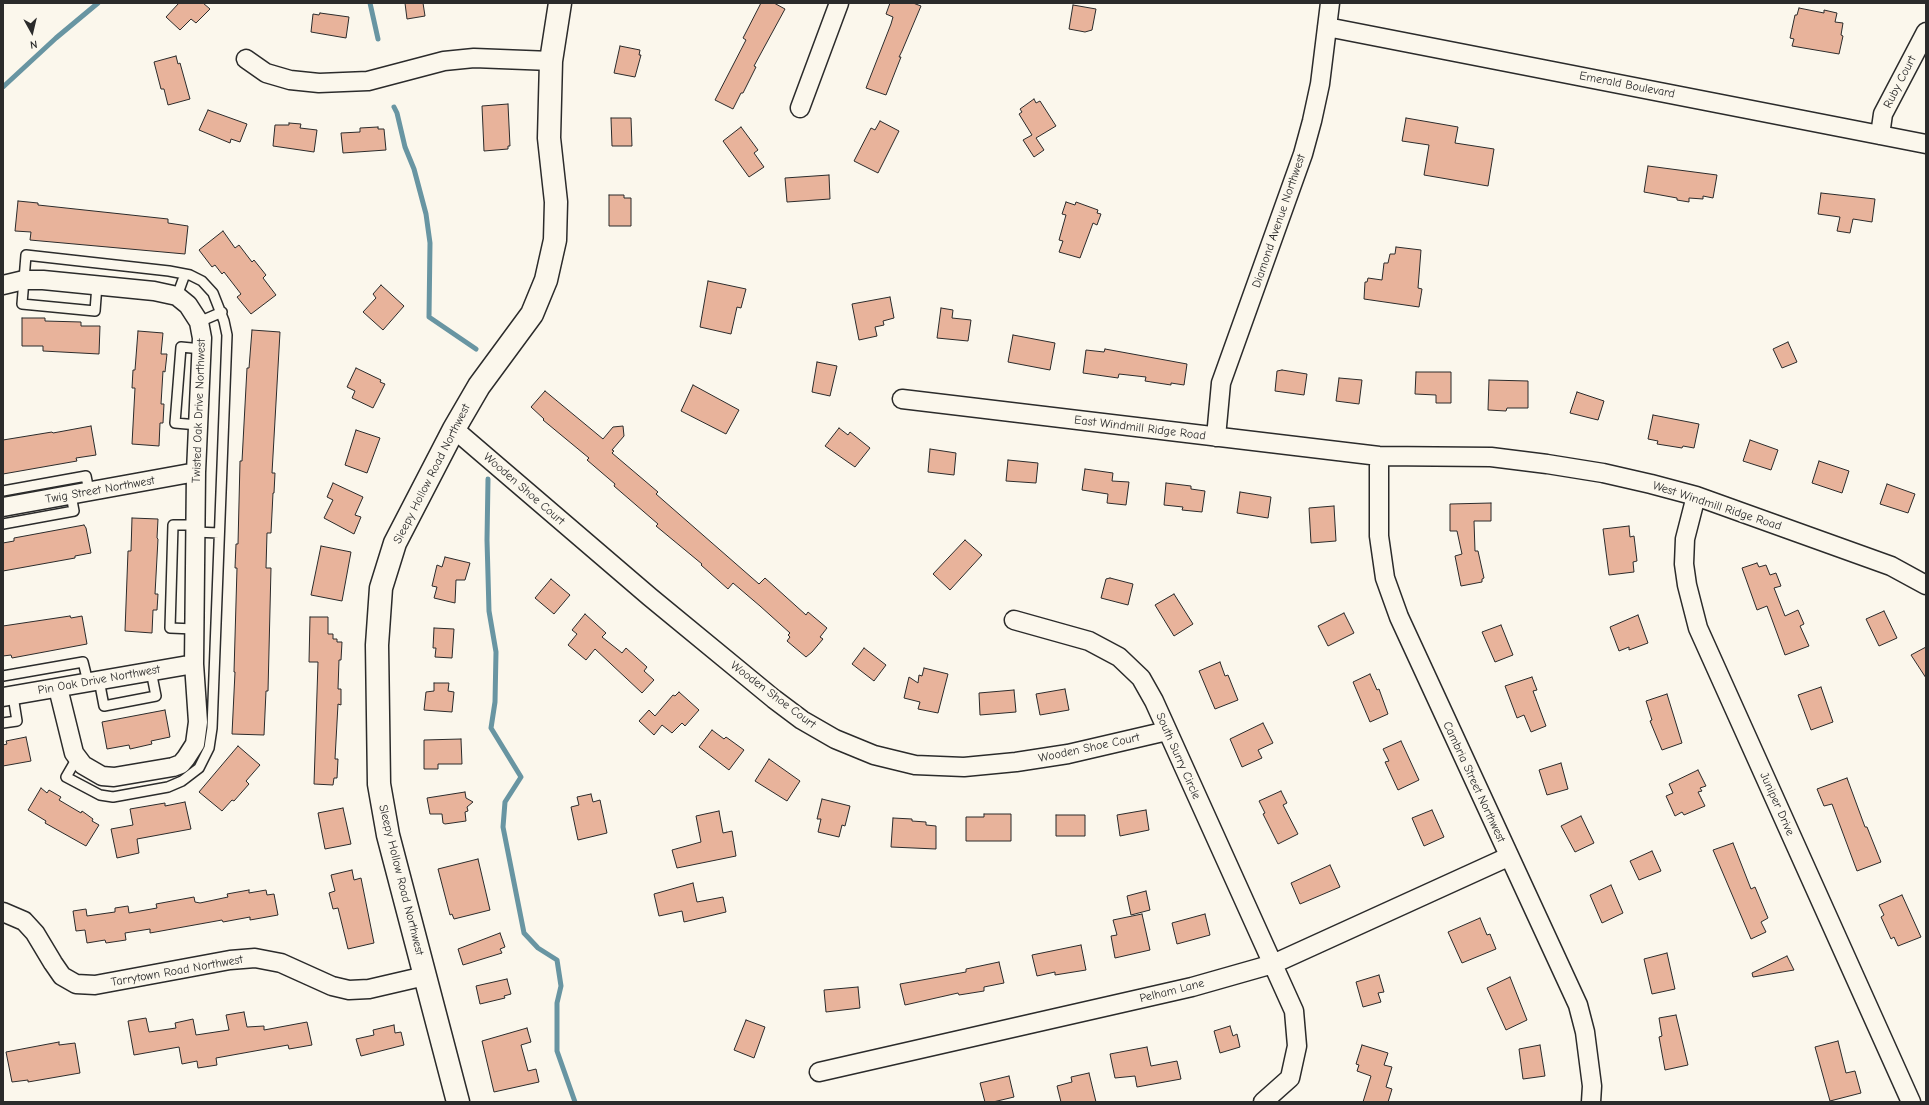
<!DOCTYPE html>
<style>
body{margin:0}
#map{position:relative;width:1929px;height:1105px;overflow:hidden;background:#fbf7ec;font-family:"Comic Neue",sans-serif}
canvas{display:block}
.frame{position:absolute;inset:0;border:4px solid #2b2b2b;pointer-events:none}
.north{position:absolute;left:12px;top:12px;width:40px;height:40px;-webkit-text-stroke:3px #fbf7ec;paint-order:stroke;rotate:172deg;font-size:11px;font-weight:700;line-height:16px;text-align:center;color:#2b2b2b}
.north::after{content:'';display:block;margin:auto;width:14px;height:18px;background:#2b2b2b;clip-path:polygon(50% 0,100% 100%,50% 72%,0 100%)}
</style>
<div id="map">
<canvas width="1929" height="1105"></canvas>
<div class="frame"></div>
<div class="north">N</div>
</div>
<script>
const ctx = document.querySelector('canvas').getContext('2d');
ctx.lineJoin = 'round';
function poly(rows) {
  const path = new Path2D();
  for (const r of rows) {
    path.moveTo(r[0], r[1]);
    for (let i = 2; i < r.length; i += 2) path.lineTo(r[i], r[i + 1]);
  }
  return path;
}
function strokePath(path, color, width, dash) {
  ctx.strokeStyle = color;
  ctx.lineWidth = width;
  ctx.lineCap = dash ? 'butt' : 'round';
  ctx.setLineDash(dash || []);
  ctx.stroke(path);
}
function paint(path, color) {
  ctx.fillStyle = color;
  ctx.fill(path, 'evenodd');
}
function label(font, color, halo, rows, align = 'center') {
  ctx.font = font + ' "Comic Neue",sans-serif';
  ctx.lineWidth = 4;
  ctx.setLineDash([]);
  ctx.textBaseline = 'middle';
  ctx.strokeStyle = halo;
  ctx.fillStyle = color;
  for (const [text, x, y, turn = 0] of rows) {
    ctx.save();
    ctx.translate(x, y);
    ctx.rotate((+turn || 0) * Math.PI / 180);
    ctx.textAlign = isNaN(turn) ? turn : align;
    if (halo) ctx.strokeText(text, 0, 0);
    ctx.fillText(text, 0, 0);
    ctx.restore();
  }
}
strokePath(poly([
 [370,3,378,39],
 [3,87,56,38,98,3],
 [394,107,397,113,405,147,414,169,426,214,430,243,429,317,476,349],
 [488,479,487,540,489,611,496,652,495,702,491,728,521,777,505,802,503,827,524,933,538,948,557,960,561,986,557,1003,557,1051,575,1102]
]), '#6895a2', 5);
const building = poly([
 [179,3,203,3,210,9,196,23,191,19,180,30,166,17,179,3],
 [405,3,423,3,425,16,407,19,405,3],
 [761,3,774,3,785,9,754,66,756,67,743,93,741,93,733,109,715,100,746,40,743,38,761,3],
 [890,3,913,3,921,6,902,51,899,57,901,57,886,95,866,88,891,24,893,17,886,14,890,3],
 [1073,5,1096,9,1092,30,1085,32,1069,29,1073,5],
 [1799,8,1824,13,1824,10,1837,13,1835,22,1843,23,1841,35,1843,36,1839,54,1792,46,1794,39,1790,38,1795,15,1797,15,1799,8],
 [320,13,349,17,346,38,311,32,313,14,319,15,320,13],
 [620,46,640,50,639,55,641,55,635,77,614,73,620,46],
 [176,56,178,64,180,63,190,99,168,105,164,89,161,89,154,62,176,56],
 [1034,99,1036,103,1040,101,1056,126,1036,138,1044,150,1034,157,1023,140,1032,135,1019,114,1022,112,1020,109,1034,99],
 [508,104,510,146,508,146,508,149,484,151,482,106,508,104],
 [208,110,247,124,240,142,231,139,230,143,199,130,208,110],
 [611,118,631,118,632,146,612,146,611,118],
 [1406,118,1458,127,1455,143,1494,149,1488,186,1424,175,1429,145,1402,141,1406,118],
 [880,121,899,131,878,173,854,161,871,128,875,130,880,121],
 [289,123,301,124,300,128,317,130,314,152,273,146,275,125,289,125,289,123],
 [378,127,378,129,384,129,386,150,343,153,341,133,360,132,360,128,378,127],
 [741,127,758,150,754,153,764,167,749,177,723,141,741,127],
 [1648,166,1717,175,1713,198,1703,196,1703,199,1689,198,1689,202,1677,200,1677,198,1644,192,1648,166],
 [829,175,830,199,787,202,785,178,829,175],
 [1821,193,1875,199,1872,222,1853,219,1850,233,1837,231,1840,217,1818,214,1821,193],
 [609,195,624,195,624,198,631,198,631,226,609,226,609,195],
 [18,201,38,203,38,205,168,219,168,223,188,226,185,254,30,240,31,232,15,231,18,201],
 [1066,202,1075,205,1076,202,1098,210,1097,213,1101,214,1097,225,1093,223,1080,258,1059,252,1063,241,1059,240,1066,215,1062,214,1066,202],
 [223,231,235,248,239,245,252,262,254,260,266,275,263,278,276,295,251,314,237,297,241,294,224,272,222,274,215,265,212,267,199,250,223,231],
 [1396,247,1421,250,1418,288,1422,289,1419,307,1364,299,1365,282,1367,282,1368,278,1382,280,1384,263,1388,263,1390,254,1395,254,1396,247],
 [708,281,746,289,741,308,737,307,731,334,700,327,708,281],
 [381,285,404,306,383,330,363,312,376,298,373,294,381,285],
 [890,297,894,318,883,321,884,325,875,327,877,336,859,340,852,304,890,297],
 [941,308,953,310,952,318,971,320,968,341,937,338,941,308],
 [22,318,45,318,45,321,81,322,81,326,100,326,99,354,43,351,43,346,22,346,22,318],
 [252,330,280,332,272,473,275,473,274,493,273,493,271,533,267,533,266,568,271,568,268,691,266,691,264,735,232,734,235,672,234,672,237,568,235,568,236,544,238,544,240,461,242,461,247,368,249,368,252,330],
 [138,331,163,333,161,354,167,354,165,372,163,371,161,404,164,404,163,423,160,423,159,446,132,444,135,388,132,388,133,370,135,370,138,331],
 [1013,335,1055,343,1050,370,1008,362,1013,335],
 [1788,342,1797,362,1782,368,1773,349,1788,342],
 [1105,349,1187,364,1184,385,1171,383,1171,385,1145,381,1146,377,1119,374,1118,378,1083,373,1086,350,1104,352,1105,349],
 [817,362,837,366,830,396,812,392,817,362],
 [356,368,381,380,380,382,385,384,373,408,352,398,355,391,347,387,356,368],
 [1282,370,1307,374,1304,395,1275,391,1277,371,1282,370],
 [1416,372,1451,372,1451,403,1436,403,1436,395,1415,394,1416,372],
 [1339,378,1362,380,1359,404,1336,401,1339,378],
 [1489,380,1528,381,1528,408,1507,408,1506,411,1488,410,1489,380],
 [693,385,739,410,726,434,681,411,693,385],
 [545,391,603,439,613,427,623,426,624,436,612,450,614,451,612,453,658,492,656,494,759,584,765,578,806,615,808,612,827,628,820,637,823,639,812,652,806,657,787,641,790,637,788,635,790,633,760,606,733,583,728,589,701,565,702,564,656,526,658,524,614,486,615,484,587,460,589,458,543,420,544,419,531,407,545,391],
 [1577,392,1604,401,1598,420,1570,413,1577,392],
 [1653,415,1699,424,1694,448,1683,446,1682,448,1657,444,1658,441,1648,439,1653,415],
 [91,426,96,455,76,458,77,461,3,474,3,440,52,432,53,433,91,426],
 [839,428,848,435,850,432,870,448,855,467,825,446,839,428],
 [356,430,380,438,367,473,345,465,356,430],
 [1750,440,1778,450,1771,470,1743,461,1750,440],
 [930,449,956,453,954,475,928,472,930,449],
 [1008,460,1038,463,1036,483,1006,481,1008,460],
 [1819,461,1849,471,1842,493,1812,483,1819,461],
 [1085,469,1113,473,1112,481,1129,482,1126,505,1107,503,1108,494,1082,490,1085,469],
 [333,483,363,497,355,515,361,517,354,534,324,518,333,500,327,497,333,483],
 [1166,483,1191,486,1191,489,1205,491,1202,512,1182,510,1183,507,1164,505,1166,483],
 [1887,484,1915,494,1908,513,1880,504,1887,484],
 [1240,492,1271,497,1268,518,1237,513,1240,492],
 [1491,503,1491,521,1474,521,1475,551,1478,551,1484,578,1482,579,1482,582,1461,586,1455,556,1462,554,1457,531,1450,531,1450,504,1491,503],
 [1334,506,1336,541,1311,543,1309,508,1334,506],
 [132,518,158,519,157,538,158,539,155,594,158,594,157,610,153,610,152,633,125,631,128,551,131,551,132,518],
 [84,525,86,528,91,553,75,556,75,558,3,571,3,543,14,541,14,538,84,525],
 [1629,526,1630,537,1634,536,1637,561,1633,562,1634,572,1609,575,1603,529,1629,526],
 [965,540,982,555,950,590,933,574,965,540],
 [321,546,351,552,342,601,311,595,321,546],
 [445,557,470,563,465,580,456,580,455,603,434,598,437,587,432,586,437,565,442,567,445,557],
 [1757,563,1759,567,1766,565,1770,575,1776,573,1781,586,1774,588,1785,616,1798,610,1804,624,1800,626,1809,646,1785,655,1767,606,1757,610,1742,568,1757,563],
 [1110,578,1133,584,1128,605,1101,598,1106,579,1110,578],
 [551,579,570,595,554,614,535,598,551,579],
 [1174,594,1193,624,1174,636,1155,605,1174,594],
 [1884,611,1897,638,1879,646,1866,619,1884,611],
 [1344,613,1354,633,1328,646,1318,626,1344,613],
 [585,614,606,633,602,637,622,653,626,648,647,667,644,671,654,680,642,693,595,649,586,660,568,645,577,634,572,630,585,614],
 [1638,615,1648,643,1629,650,1629,647,1619,651,1610,627,1638,615],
 [70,616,71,618,82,616,87,644,12,658,11,655,3,656,3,626,70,616],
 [310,617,328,617,328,634,333,634,333,639,337,639,337,642,342,642,341,660,339,660,338,689,341,689,341,705,338,704,335,759,338,759,337,778,334,778,333,785,314,784,318,662,309,662,310,617],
 [1501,625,1513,655,1495,662,1482,632,1501,625],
 [434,628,454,629,452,658,435,657,436,648,433,648,434,628],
 [1926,647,1926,678,1911,655,1926,647],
 [864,648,886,665,874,681,852,664,864,648],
 [1220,662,1225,676,1228,675,1238,700,1215,709,1199,671,1220,662],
 [924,668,948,674,938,713,918,709,920,702,904,698,909,677,918,683,919,675,922,676,924,668],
 [1370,674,1377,690,1379,689,1388,714,1370,722,1353,682,1370,674],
 [1532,677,1537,690,1533,691,1546,726,1531,732,1524,715,1517,718,1505,686,1532,677],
 [434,683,449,683,448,691,454,692,452,712,424,710,426,692,434,691,434,683],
 [1821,687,1833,722,1811,730,1798,695,1821,687],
 [1065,689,1069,710,1040,715,1036,694,1065,689],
 [1014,690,1016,712,980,715,979,693,1014,690],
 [679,692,699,710,685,726,682,723,672,733,662,725,654,735,639,721,649,710,655,716,673,695,675,696,679,692],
 [1667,694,1682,743,1662,750,1650,721,1652,720,1646,701,1667,694],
 [165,710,170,737,151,741,152,744,130,749,129,745,107,749,102,722,165,710],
 [1263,723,1273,743,1258,750,1262,758,1242,767,1230,739,1263,723],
 [712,730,724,739,726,737,744,750,729,770,699,747,712,730],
 [26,737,31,761,3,766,3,745,7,744,6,741,26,737],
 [461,739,462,764,438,764,438,769,424,769,424,740,461,739],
 [1401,741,1419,780,1398,790,1385,762,1389,761,1383,749,1401,741],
 [238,746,260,765,246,781,249,784,234,801,232,800,222,811,199,792,238,746],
 [769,759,800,781,787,801,755,781,769,759],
 [1561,763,1568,789,1547,795,1539,770,1561,763],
 [1698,770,1706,786,1700,788,1702,791,1698,792,1705,806,1684,815,1682,812,1675,816,1666,796,1673,793,1669,784,1698,770],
 [1847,778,1865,827,1867,827,1881,862,1857,871,1832,804,1824,806,1817,789,1847,778],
 [41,788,47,793,49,790,61,797,59,800,81,813,82,811,93,819,92,821,99,825,86,846,45,823,46,821,28,810,41,788],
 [1281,791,1287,803,1283,805,1298,834,1278,844,1263,814,1265,813,1259,801,1281,791],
 [465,792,466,798,473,802,467,807,468,811,465,812,466,821,445,824,443,823,442,814,430,814,427,798,465,792],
 [591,794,593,802,600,800,607,833,578,840,571,807,579,805,577,797,591,794],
 [822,799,850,806,845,826,842,825,839,837,818,832,821,819,817,819,822,799],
 [185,802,191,829,137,839,139,853,117,858,111,829,133,825,130,809,165,803,165,806,185,802],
 [343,808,351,844,325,849,318,813,343,808],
 [1146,810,1149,830,1120,836,1117,815,1146,810],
 [1432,810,1444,837,1424,846,1412,818,1432,810],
 [719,811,723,833,732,831,736,856,677,868,672,850,701,842,696,816,719,811],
 [984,814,1011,814,1011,841,966,841,966,817,984,817,984,814],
 [1056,815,1085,815,1085,836,1056,836,1056,815],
 [1581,816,1594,843,1575,852,1561,826,1581,816],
 [893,818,912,819,912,821,926,822,926,825,936,826,936,849,891,847,893,818],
 [1733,843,1751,889,1755,887,1768,918,1761,922,1766,932,1751,939,1713,850,1733,843],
 [1652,851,1661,871,1639,880,1630,861,1652,851],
 [478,859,490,910,454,919,452,914,450,915,438,869,478,859],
 [1330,865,1340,887,1300,904,1291,883,1330,865],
 [352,870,354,880,361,878,374,943,348,949,338,908,333,909,329,893,335,891,331,875,352,870],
 [693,883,697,902,723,897,726,912,684,922,682,911,659,916,654,894,693,883],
 [1611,885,1623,913,1602,923,1590,895,1611,885],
 [249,890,249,893,266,890,267,895,274,894,278,915,250,920,250,917,223,922,222,920,150,933,150,929,125,933,126,940,106,943,105,940,87,943,85,930,76,931,73,911,86,909,87,916,115,912,115,908,128,906,129,913,157,908,156,904,194,897,195,902,200,903,228,897,227,894,249,890],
 [1146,891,1150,910,1131,915,1127,896,1146,891],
 [1902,895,1921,937,1898,946,1894,937,1891,939,1881,917,1884,915,1879,905,1902,895],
 [1142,914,1150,950,1115,958,1111,936,1117,935,1113,920,1142,914],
 [1205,914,1210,935,1177,944,1172,923,1205,914],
 [1480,918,1487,935,1490,934,1496,949,1462,963,1448,932,1480,918],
 [500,933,505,947,500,949,502,953,463,965,458,949,500,933],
 [1081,945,1086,970,1055,975,1055,972,1037,976,1032,955,1081,945],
 [1667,953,1675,989,1652,994,1644,959,1667,953],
 [1787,956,1794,970,1753,977,1752,973,1787,956],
 [999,962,1004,983,984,987,984,991,959,995,958,993,905,1005,900,984,966,972,966,969,999,962],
 [1379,975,1384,992,1378,993,1381,1002,1363,1007,1356,982,1379,975],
 [1510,977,1527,1020,1506,1030,1487,988,1510,977],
 [507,979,511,994,504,996,505,998,480,1004,476,986,507,979],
 [858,987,860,1008,826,1012,824,990,858,987],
 [244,1012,247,1027,264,1026,264,1030,307,1022,312,1045,289,1049,288,1045,216,1058,217,1065,198,1068,197,1061,182,1064,179,1047,134,1055,128,1021,146,1018,149,1032,176,1028,175,1023,193,1019,196,1035,229,1030,226,1015,244,1012],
 [1676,1015,1688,1065,1665,1070,1659,1037,1662,1036,1659,1018,1676,1015],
 [746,1020,765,1027,754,1058,734,1050,746,1020],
 [394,1025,395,1033,401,1032,404,1045,361,1056,356,1039,374,1035,373,1030,394,1025],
 [1230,1026,1233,1036,1237,1034,1240,1047,1220,1053,1214,1031,1230,1026],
 [527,1028,531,1042,521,1045,528,1071,536,1069,539,1082,494,1092,482,1041,527,1028],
 [1838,1041,1846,1073,1855,1071,1861,1093,1830,1101,1815,1047,1838,1041],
 [59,1042,59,1045,75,1043,80,1073,28,1082,28,1080,12,1082,6,1052,59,1042],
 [1362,1045,1388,1053,1384,1065,1392,1067,1386,1087,1392,1089,1388,1102,1363,1102,1371,1076,1357,1071,1359,1065,1356,1064,1362,1045],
 [1540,1045,1545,1076,1523,1079,1519,1049,1540,1045],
 [1147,1047,1151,1066,1177,1061,1181,1079,1137,1087,1135,1076,1115,1078,1110,1054,1147,1047],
 [1089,1073,1096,1102,1061,1102,1057,1086,1072,1082,1071,1077,1089,1073],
 [1009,1076,1014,1097,993,1102,985,1102,980,1083,1009,1076]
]);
paint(building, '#e8b39b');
strokePath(building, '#2b2b2b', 1);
const lane = poly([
 [177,296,185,274],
 [199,322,222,312],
 [198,425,175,423,181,347,202,349],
 [3,491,86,476,89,491],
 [3,524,74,511,71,495],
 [195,532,219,533],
 [194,629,170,628,173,525,196,525],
 [3,676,83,662,88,682],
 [99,680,104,706,156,696,151,671],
 [3,723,17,721,13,696],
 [77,758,66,777,100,795,113,797,168,787,182,781,199,768,209,748,212,728,227,335,224,321,213,293,202,281,190,275,169,271,26,255,22,304,95,311,97,285]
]);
const street = poly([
 [1327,27,1926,144],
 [246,59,266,73,290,80,319,83,368,81,444,61,474,58,551,61],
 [800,108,839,3],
 [1880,135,1883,114,1926,32],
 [3,285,24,280,43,280,154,291,177,296,188,305,199,322,202,338,196,472,194,664,198,722,195,744,186,758,181,764,173,767,114,777,102,776,83,765,74,753,58,688],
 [902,399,1379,456,1491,457,1547,464,1603,473,1651,484,1696,496,1891,566,1926,585],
 [454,429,650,597,774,699,802,720,835,739,874,755,915,765,964,767,1016,762,1068,754,1167,731],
 [1216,437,1221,383,1303,154,1312,121,1320,84,1330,3],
 [1379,456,1379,536,1385,578,1399,617,1578,1005,1585,1032,1592,1086,1591,1102],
 [1696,496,1685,539,1684,564,1687,585,1698,628,1911,1102],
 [3,507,196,472],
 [1014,620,1089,641,1119,657,1141,678,1154,701,1294,1011,1297,1046,1290,1078,1263,1102],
 [3,697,194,664],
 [3,912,24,921,35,933,53,963,62,976,76,984,95,985,230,960,255,958,281,963,332,986,349,990,369,989,425,976],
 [819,1072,1192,987,1273,964,1508,857]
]);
const secondary = poly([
 [458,1102,388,835,379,784,377,645,381,588,395,543,454,429,479,386,532,314,546,280,555,240,556,202,549,138,551,61,560,3]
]);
strokePath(lane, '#2b2b2b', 12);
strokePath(street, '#2b2b2b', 21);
strokePath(secondary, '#2b2b2b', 25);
strokePath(lane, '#fbf7ec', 9);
strokePath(street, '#fbf7ec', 18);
strokePath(secondary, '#fbf7ec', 22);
label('12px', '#2b2b2b', '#fbf7ec', [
 ["Ruby Court",1900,82,-63],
 ["Emerald Boulevard",1627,85,11],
 ["Diamond Avenue Northwest",1279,221,-71],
 ["Twisted Oak Drive Northwest",199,411,-88],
 ["East Windmill Ridge Road",1140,428,7],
 ["Sleepy Hollow Road Northwest",432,474,-63],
 ["Wooden Shoe Court",524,489,41],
 ["Twig Street Northwest",100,490,-10],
 ["West Windmill Ridge Road",1717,506,18],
 ["Pin Oak Drive Northwest",99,680,-10],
 ["Wooden Shoe Court",773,695,37],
 ["Wooden Shoe Court",1089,748,-12],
 ["South Surry Circle",1178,756,66],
 ["Cambria Street Northwest",1474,782,65],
 ["Juniper Drive",1777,804,66],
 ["Sleepy Hollow Road Northwest",401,880,76],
 ["Tarrytown Road Northwest",177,971,-10],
 ["Pelham Lane",1172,991,-14]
]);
</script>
